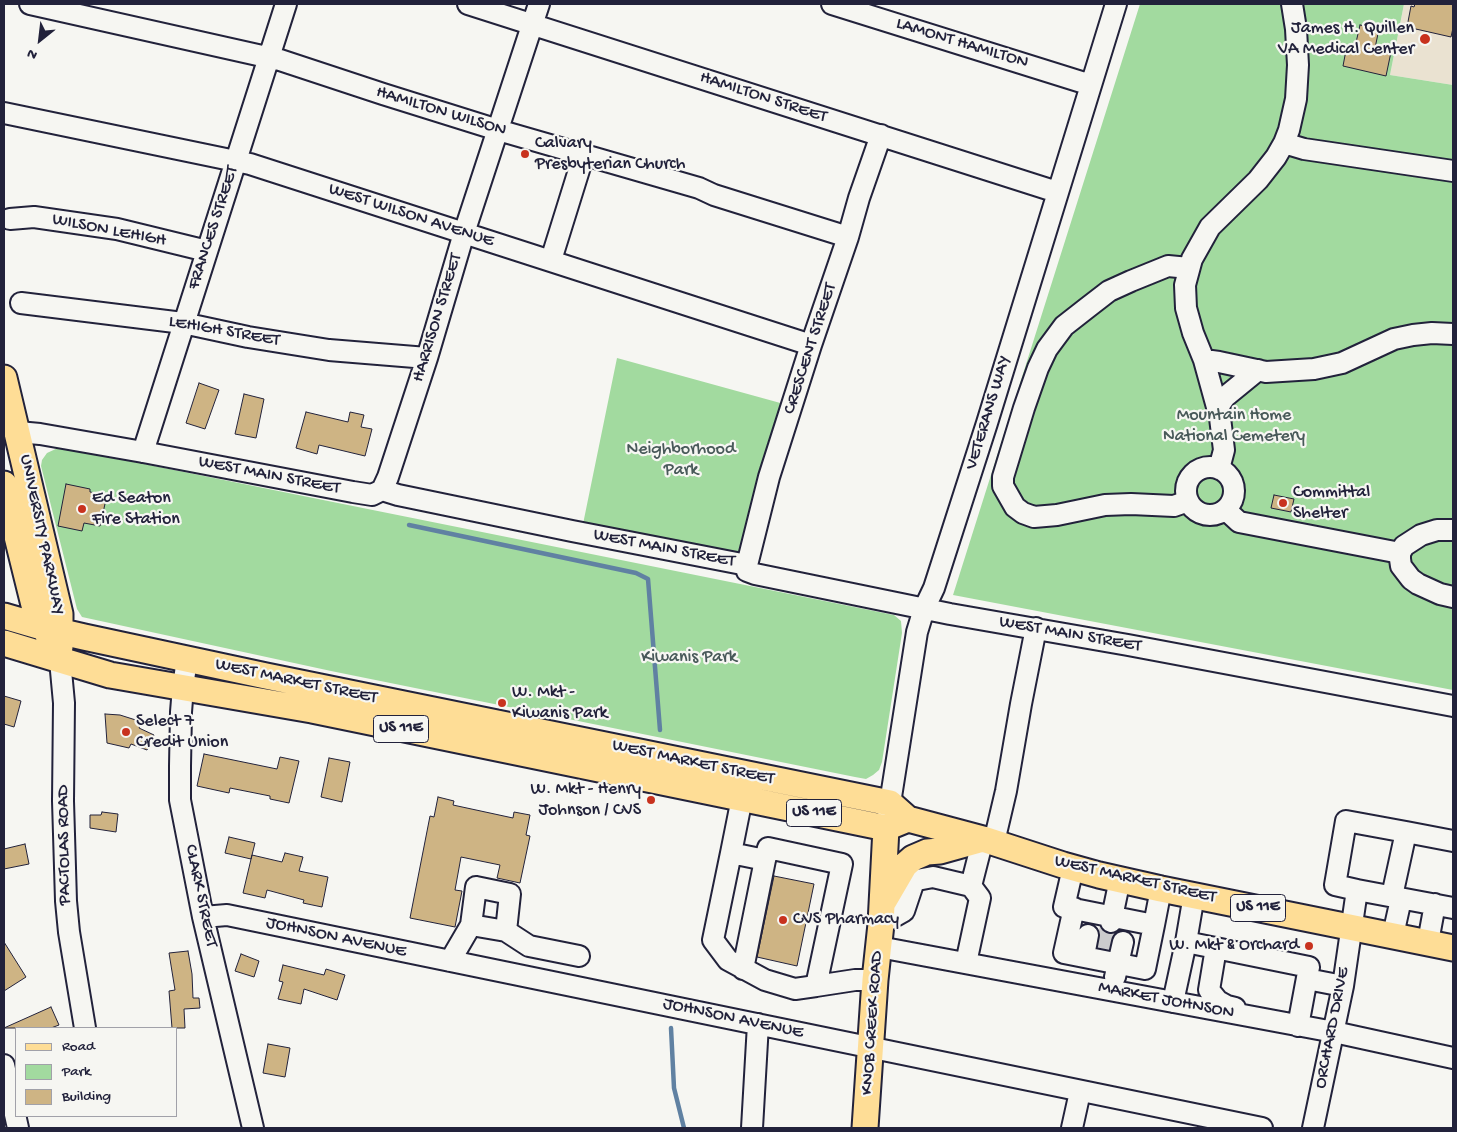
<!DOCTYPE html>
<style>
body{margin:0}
#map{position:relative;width:1457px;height:1132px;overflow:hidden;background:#f6f6f2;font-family:"Gochi Hand",sans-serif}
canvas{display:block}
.frame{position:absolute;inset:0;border:5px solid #22223b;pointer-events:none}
.legend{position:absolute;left:15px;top:1027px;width:162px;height:90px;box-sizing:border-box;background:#f6f6f2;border:1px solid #a1a1a9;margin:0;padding:6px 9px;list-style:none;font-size:15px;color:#22223b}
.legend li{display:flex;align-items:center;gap:10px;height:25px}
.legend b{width:25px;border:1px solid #a1a1a9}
.north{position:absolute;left:15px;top:15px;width:50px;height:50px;-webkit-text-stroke:4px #f6f6f2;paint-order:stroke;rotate:209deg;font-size:14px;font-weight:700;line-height:20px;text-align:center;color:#22223b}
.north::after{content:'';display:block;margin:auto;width:18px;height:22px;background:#22223b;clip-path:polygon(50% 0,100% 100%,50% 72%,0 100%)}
</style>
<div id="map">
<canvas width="1457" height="1132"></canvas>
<div class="frame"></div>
<ul class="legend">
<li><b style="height:6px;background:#fedd96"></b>Road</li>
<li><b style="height:14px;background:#a2da9f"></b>Park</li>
<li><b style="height:14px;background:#ceb484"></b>Building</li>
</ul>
<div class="north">N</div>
</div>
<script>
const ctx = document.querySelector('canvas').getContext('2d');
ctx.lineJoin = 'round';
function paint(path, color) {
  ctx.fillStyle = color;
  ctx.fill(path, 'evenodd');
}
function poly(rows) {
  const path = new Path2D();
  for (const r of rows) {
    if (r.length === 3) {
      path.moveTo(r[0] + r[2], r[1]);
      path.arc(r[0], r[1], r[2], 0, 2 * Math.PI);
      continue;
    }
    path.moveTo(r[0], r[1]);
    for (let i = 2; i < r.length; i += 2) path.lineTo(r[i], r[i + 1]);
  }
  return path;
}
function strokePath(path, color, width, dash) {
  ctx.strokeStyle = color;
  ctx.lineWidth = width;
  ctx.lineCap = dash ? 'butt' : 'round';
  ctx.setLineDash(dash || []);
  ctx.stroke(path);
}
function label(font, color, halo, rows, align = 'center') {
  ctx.font = font + ' "Gochi Hand",sans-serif';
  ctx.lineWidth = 4.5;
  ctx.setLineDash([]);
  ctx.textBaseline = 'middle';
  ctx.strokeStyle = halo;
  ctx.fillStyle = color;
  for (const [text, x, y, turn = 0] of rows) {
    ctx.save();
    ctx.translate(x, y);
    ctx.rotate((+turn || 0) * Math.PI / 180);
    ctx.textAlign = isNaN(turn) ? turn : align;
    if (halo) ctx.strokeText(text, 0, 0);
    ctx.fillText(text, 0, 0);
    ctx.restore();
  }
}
paint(poly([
 [1404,4,1453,4,1453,85,1390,75]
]), '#eae2d1');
paint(poly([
 [1140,4,1404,4,1390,75,1453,85,1453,690,953,595],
 [617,358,784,404,739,554,583,524],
 [60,447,894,615,901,621,902,633,882,762,879,770,873,775,866,779,855,777,331,671,82,617,77,609,41,466,42,460,47,453]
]), '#a2da9f');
strokePath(poly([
 [409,525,636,573,648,579,660,730],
 [671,1028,674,1088,684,1128]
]), '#6081a2', 4.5);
const building = poly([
 [1415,4,1453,4,1453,28,1451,37,1407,27,1411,6,1414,7,1415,4],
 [1360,25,1379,29,1375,48,1391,52,1386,76,1343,66,1347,45,1355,47,1360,25],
 [199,383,219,390,205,429,186,423,199,383],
 [244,394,264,399,256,438,235,434,244,394],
 [306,412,348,422,350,412,364,415,361,427,372,429,365,456,319,445,317,454,296,448,306,412],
 [66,484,90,489,90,492,107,495,100,526,84,523,82,531,58,526,66,484],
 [1274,495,1294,499,1291,512,1271,508,1274,495],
 [4,696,21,701,14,727,4,724,4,696],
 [105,714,120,715,142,722,139,728,154,735,147,750,131,744,129,748,107,743,105,714],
 [204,754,277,769,280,757,299,761,289,803,270,799,270,796,230,788,229,793,197,786,204,754],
 [329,758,350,762,342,802,321,797,329,758],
 [438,797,454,801,453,805,513,818,514,812,530,815,526,835,530,836,520,883,497,878,500,865,461,857,455,890,462,891,455,927,410,918,430,816,434,817,438,797],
 [102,812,118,814,116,832,90,828,90,815,101,815,102,812],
 [229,837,255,843,251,859,225,853,229,837],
 [25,844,29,864,4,869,4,849,25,844],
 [285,853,303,857,299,871,328,877,322,907,303,903,304,900,267,890,265,898,243,893,252,855,282,862,285,853],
 [774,876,814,884,797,966,757,957,774,876],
 [4,942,26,977,4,991,4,942],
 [188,951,192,974,193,998,199,998,200,1008,184,1009,185,1028,172,1028,169,991,175,990,169,953,188,951],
 [241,954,259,961,254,977,235,971,241,954],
 [283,965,324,975,326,969,345,975,337,1000,304,989,301,1004,278,999,283,982,279,981,283,965],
 [51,1007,59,1025,51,1028,4,1028,51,1007],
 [268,1044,290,1048,285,1077,263,1073,268,1044]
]);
paint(building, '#ceb484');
strokePath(building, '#22223b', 1);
strokePath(poly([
 [1105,949,1111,922]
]), '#cccccd', 20, [20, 10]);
const minor = poly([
 [30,4,280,60,383,94,498,130,699,188,714,195,848,237],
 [468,4,1057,192],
 [832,4,1091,85],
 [4,113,250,164,811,345],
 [881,135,859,198,848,237,811,345,769,477,747,565,747,571,755,574,950,614,1128,645,1453,706],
 [1284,143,1304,149,1453,171],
 [10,219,34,217,117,229,207,251],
 [551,260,584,154],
 [21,303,183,323,248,337,329,350,427,358],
 [1204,360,1219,362,1266,372,1314,369,1342,363,1394,339,1413,335,1432,333,1453,334],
 [1218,407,1225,397,1258,370],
 [18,432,40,434,143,452,353,492,372,495,382,490,398,495,572,531,747,565],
 [143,452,286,4],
 [1210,491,24],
 [1219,469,1224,450,1220,418,1204,360,1193,333,1186,308,1185,285,1192,259,1210,227,1258,180,1276,157,1284,143,1289,130,1296,99,1298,65,1296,29,1292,4],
 [382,490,388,477,427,358,464,233,539,4],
 [1188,501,1174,506,1131,504,1105,505,1057,515,1034,517,1023,513,1015,507,1003,486,1003,477,1024,408,1038,368,1047,349,1064,326,1087,308,1109,291,1131,281,1168,266,1189,268],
 [1226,510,1239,522,1400,553],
 [1453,530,1437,530,1421,535,1404,546,1400,553,1400,559,1401,566,1411,579,1418,584,1440,594,1453,597],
 [187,659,183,687,181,712,180,766,180,800,203,917,253,1128],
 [60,660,64,703,63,801,66,901,69,932,85,1028],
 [742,798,731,853,765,860,768,848,842,864,816,986,855,980,875,980],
 [888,816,917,632,924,609,934,588,987,423,1116,4],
 [1406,832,1453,841],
 [994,842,1006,791,1021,704,1036,628],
 [731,853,713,940,728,960,765,980,795,989,816,986],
 [1073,868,1064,907,1154,925,1161,889],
 [971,886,983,839],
 [1357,890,1335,885,1346,821,1406,832,1392,896],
 [1074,908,1064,953,1145,969,1154,925],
 [203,917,227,915,1262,1128],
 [1111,922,1120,879],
 [881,924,904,911,913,884,917,880,933,877,971,886,980,898,966,963],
 [471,925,476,887,510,894,506,931],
 [1393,935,1401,899],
 [1186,942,1309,967,1298,1026],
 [1428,942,1435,904],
 [879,947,1334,1032,1453,1058],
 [1216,948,1209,990,1218,1001,1227,1006,1235,1008],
 [1084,956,1088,935],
 [450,961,471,925,506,931,529,946,579,956],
 [743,969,765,860],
 [1115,977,1123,942],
 [1307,979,1343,986],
 [1173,1002,1186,942,1194,895],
 [4,1065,18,1128],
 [752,1128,758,1024],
 [1072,1128,1080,1092],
 [1313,1128,1343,986,1357,890,1453,908]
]);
const major = poly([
 [4,378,60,614,60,647],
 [4,484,34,605,49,637],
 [4,616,45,628,84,637,266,676,890,803,908,819,983,839,1063,865,1099,875,1161,889,1453,948],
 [4,643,110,675,312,710,886,828,908,819],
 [884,901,905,865,913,858,927,852,940,851,983,839],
 [865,1128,875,980,881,924,886,828]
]);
strokePath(minor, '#22223b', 24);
strokePath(major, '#22223b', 29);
strokePath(minor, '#f6f6f2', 20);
strokePath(major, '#fedd96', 25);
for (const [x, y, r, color] of [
 [1425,39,6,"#c8321e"],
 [525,154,5,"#c8321e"],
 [1283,503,5,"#c8321e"],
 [82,509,5,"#c8321e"],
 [502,703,5,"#c8321e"],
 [126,732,5,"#c8321e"],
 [651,800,5,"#c8321e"],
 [783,920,5,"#c8321e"],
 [1309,946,5,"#c8321e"]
]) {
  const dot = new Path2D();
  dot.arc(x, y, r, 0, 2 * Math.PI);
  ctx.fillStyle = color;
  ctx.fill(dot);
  strokePath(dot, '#f6f6f2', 2);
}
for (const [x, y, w] of [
 [401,729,55],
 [814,813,55],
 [1258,908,55]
]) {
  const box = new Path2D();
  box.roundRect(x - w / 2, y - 13.5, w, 27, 4);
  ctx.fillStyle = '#f6f6f2';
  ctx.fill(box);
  strokePath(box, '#22223b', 1);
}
label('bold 16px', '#22223b', null, [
 ["US 11E",401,729],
 ["US 11E",814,813],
 ["US 11E",1258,908]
]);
label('18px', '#22223b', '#f6f6f2', [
 ["James H. Quillen",1414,29,"right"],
 ["VA Medical Center",1414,50,"right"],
 ["Calvary",535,144],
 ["Presbyterian Church",535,165],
 ["Committal",1293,493],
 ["Shelter",1293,514],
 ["Ed Seaton",92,499],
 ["Fire Station",92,520],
 ["W. Mkt -",512,693],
 ["Kiwanis Park",512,714],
 ["Select 7",136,722],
 ["Credit Union",136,743],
 ["W. Mkt - Henry",641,790,"right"],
 ["Johnson / CVS",641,811,"right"],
 ["CVS Pharmacy",793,920],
 ["W. Mkt & Orchard",1299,946,"right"]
], 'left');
label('18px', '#22223b', '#f6f6f2', [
 ["LAMONT HAMILTON",962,44,17],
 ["HAMILTON STREET",763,98,18],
 ["HAMILTON WILSON",441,112,17],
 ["WEST WILSON AVENUE",411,216,18],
 ["FRANCES STREET",214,228,-72],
 ["WILSON LEHIGH",109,231,11],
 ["HARRISON STREET",438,318,-73],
 ["LEHIGH STREET",224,332,10],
 ["CRESCENT STREET",811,349,-72],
 ["VETERANS WAY",989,413,-73],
 ["WEST MAIN STREET",269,476,11],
 ["UNIVERSITY PARKWAY",41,535,78],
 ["WEST MAIN STREET",664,549,11],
 ["WEST MAIN STREET",1070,635,10],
 ["WEST MARKET STREET",296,682,12],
 ["WEST MARKET STREET",693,763,12],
 ["PACTOLAS ROAD",65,845,-91],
 ["WEST MARKET STREET",1135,880,13],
 ["CLARK STREET",200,896,78],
 ["JOHNSON AVENUE",336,938,12],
 ["MARKET JOHNSON",1166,1001,11],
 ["JOHNSON AVENUE",733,1019,12],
 ["KNOB CREEK ROAD",873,1023,-86],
 ["ORCHARD DRIVE",1333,1028,-79]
]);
label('18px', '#485959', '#f6f6f2', [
 ["Mountain Home",1234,416],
 ["National Cemetery",1234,437],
 ["Neighborhood",681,450],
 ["Park",681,471],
 ["Kiwanis Park",689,658]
]);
</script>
